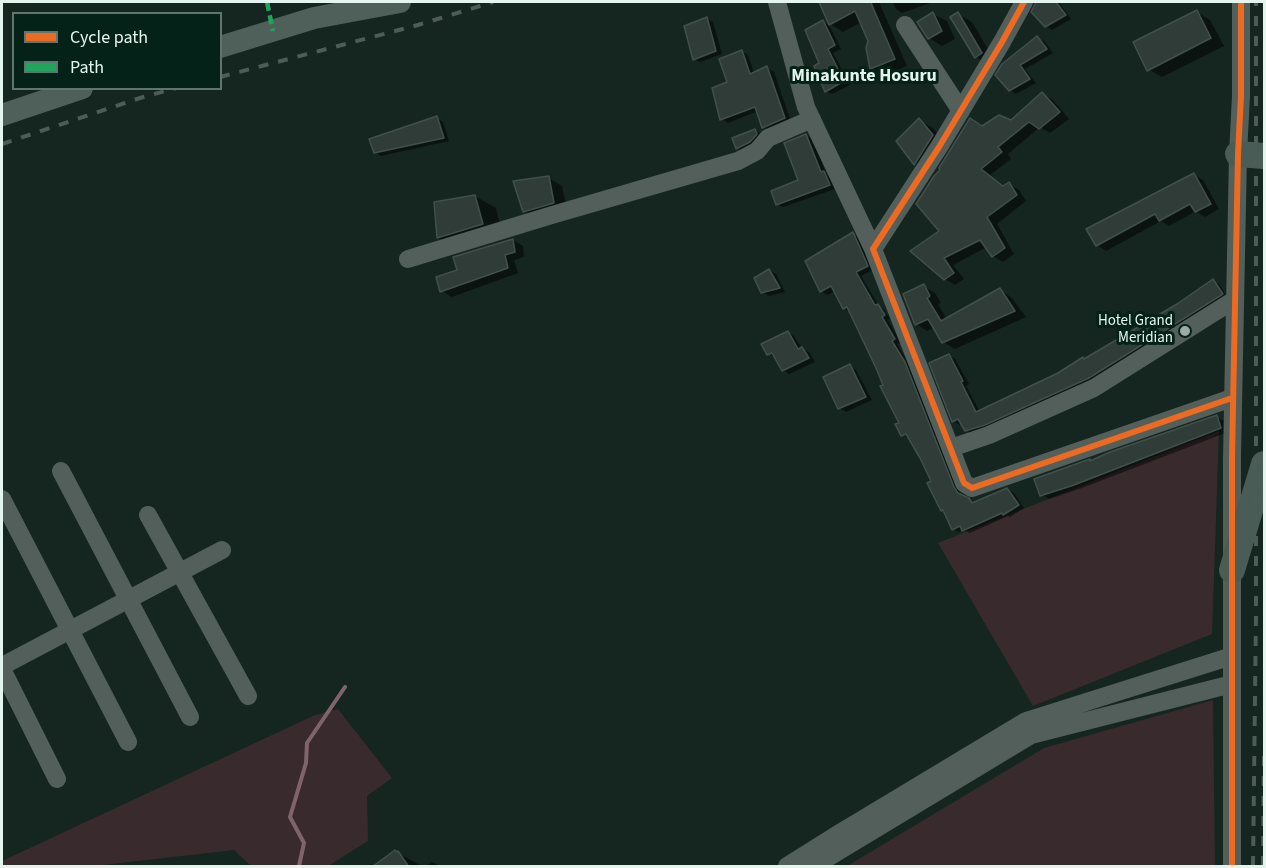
<!DOCTYPE html>
<style>
body{margin:0}
#map{position:relative;width:1266px;height:868px;overflow:hidden;background:#152520;font-family:"Source Sans 3",sans-serif}
canvas{display:block}
.frame{position:absolute;inset:0;border:3px solid #e4f5ed;pointer-events:none}
.legend{position:absolute;left:12px;top:12px;width:210px;height:78px;box-sizing:border-box;background:#042218;border:2px solid #5e766d;margin:0;padding:8px 10px;list-style:none;font-size:18px;color:#e4f5ed}
.legend li{display:flex;align-items:center;gap:12px;height:30px}
.legend b{width:30px;border:2px solid #5e766d}
</style>
<div id="map">
<canvas width="1266" height="868"></canvas>
<div class="frame"></div>
<ul class="legend">
<li><b style="height:8px;background:#ed6a23"></b>Cycle path</li>
<li><b style="height:8px;background:#20a55d"></b>Path</li>
</ul>
</div>
<script>
const ctx = document.querySelector('canvas').getContext('2d');
ctx.lineJoin = 'round';
function paint(path, color) {
  ctx.fillStyle = color;
  ctx.fill(path, 'evenodd');
}
function poly(rows) {
  const path = new Path2D();
  for (const r of rows) {
    path.moveTo(r[0], r[1]);
    for (let i = 2; i < r.length; i += 2) path.lineTo(r[i], r[i + 1]);
  }
  return path;
}
function strokePath(path, color, width, dash) {
  ctx.strokeStyle = color;
  ctx.lineWidth = width;
  ctx.lineCap = dash ? 'butt' : 'round';
  ctx.setLineDash(dash || []);
  ctx.stroke(path);
}
function label(font, color, halo, rows, align = 'center') {
  ctx.font = font + ' "Source Sans 3",sans-serif';
  ctx.lineWidth = 6;
  ctx.setLineDash([]);
  ctx.textBaseline = 'middle';
  ctx.strokeStyle = halo;
  ctx.fillStyle = color;
  for (const [text, x, y, turn = 0] of rows) {
    ctx.save();
    ctx.translate(x, y);
    ctx.rotate((+turn || 0) * Math.PI / 180);
    ctx.textAlign = isNaN(turn) ? turn : align;
    if (halo) ctx.strokeText(text, 0, 0);
    ctx.fillText(text, 0, 0);
    ctx.restore();
  }
}
paint(poly([
 [1219,431,1212,634,1033,706,938,543],
 [1213,700,1215,866,847,866,1044,748],
 [338,709,392,778,367,796,368,841,328,866,251,866,234,850,94,866,3,866,2,861,315,715]
]), '#392a2e');
paint(poly([
 [821,2,879,2,907,66,885,75,872,68,869,40,862,22,843,32,830,24],
 [893,2,933,2,902,13,896,9],
 [1039,2,1063,2,1060,4,1071,19,1052,30,1046,26,1036,3],
 [1197,12,1210,20,1224,46,1162,77,1148,69],
 [933,14,947,21,955,39,942,46,929,38],
 [958,14,972,22,995,61,990,65,976,57],
 [707,18,713,22,722,54,700,62,694,59],
 [823,22,829,25,841,49,833,53,850,85,832,94,826,91,821,63],
 [1037,38,1044,41,1053,53,1025,69,1036,83,1016,94,1010,90,997,75],
 [742,51,748,55,754,73,767,68,774,72,791,122,770,130,763,127,758,111,728,123,722,119],
 [1042,94,1053,100,1069,119,1050,133,1040,127,1008,154,1011,159,990,175,1005,186,1009,184,1019,190,1026,201,997,224,1014,254,1003,262,993,256,987,247,953,265,964,279,955,285,945,279,942,232,983,127,1011,122],
 [437,118,443,122,449,141,381,156,375,152],
 [919,120,933,128,946,144,928,171,915,163,898,142],
 [755,131,762,134,743,152,737,148],
 [806,135,813,139,827,175,830,177,835,189,783,207,777,204,800,181],
 [1194,175,1203,180,1219,209,1205,217,1196,211,1169,226,1161,221,1106,251,1097,245],
 [549,178,562,186,567,210,538,219,524,211],
 [475,196,496,208,503,236,458,249,438,238],
 [853,234,859,238,873,270,861,276,879,306,884,309,890,319,888,320,901,343,897,344,911,367,960,493,975,504,1007,489,1014,493,1024,508,1010,517,1008,516,970,533,964,530,959,532,953,529,946,513,942,510,929,484,933,482,921,457,909,439,902,435,901,423,851,313,844,308,835,291,827,295,821,291],
 [513,240,523,246,524,257,514,260,518,273,452,297,442,291,459,271],
 [769,270,776,274,785,292,769,296,762,292],
 [1213,281,1219,284,1228,298,1096,381,973,434,966,430,962,423,960,425,953,421,948,355,955,359,969,384,966,386,980,412,1085,360,1178,305],
 [923,286,935,293,941,303,938,304,947,320,1000,290,1011,297,1026,317,955,349,943,342,934,328,927,331,916,324],
 [788,333,794,336,802,349,809,352,815,362,789,374,783,370,776,357,768,354],
 [850,366,856,370,872,400,846,412,840,408],
 [1217,417,1224,421,1228,432,1082,488,1049,499,1042,495,1092,462],
 [398,853,422,866,367,866,371,864,374,866],
 [432,862,440,866,426,866]
]), '#0007');
strokePath(poly([
 [299,866,304,843,290,817,306,763,307,743,345,687]
]), '#7f656b', 4);
const building = poly([
 [819,2,874,2,871,3,895,59,870,69,866,48,868,41,855,11,829,25,819,2],
 [1036,2,1056,2,1066,15,1045,27,1031,12,1036,2],
 [1197,10,1211,38,1147,71,1133,42,1197,10],
 [933,12,942,31,928,39,917,22,933,12],
 [958,12,982,53,975,58,950,17,958,12],
 [707,17,716,51,693,60,684,26,707,17],
 [823,20,835,45,828,49,844,81,825,92,814,66,819,63,805,30,823,20],
 [1037,36,1047,49,1020,65,1030,79,1009,91,995,75,1002,64,1037,36],
 [742,50,750,74,767,66,785,118,762,128,755,107,720,120,712,88,727,82,719,59,742,50],
 [1042,92,1060,112,1039,129,1029,122,998,147,1002,152,981,169,1003,186,1009,182,1017,195,987,217,1005,248,992,257,980,240,944,258,954,273,944,280,910,251,939,231,916,204,934,176,940,170,939,168,970,118,982,126,999,115,1011,120,1042,92],
 [437,116,444,138,374,153,369,139,437,116],
 [919,118,933,135,914,165,896,141,919,118],
 [755,129,757,134,750,142,736,149,732,138,755,129],
 [806,134,821,172,824,171,830,185,776,205,771,191,798,180,784,143,806,134],
 [1194,173,1211,204,1195,212,1190,204,1159,221,1155,214,1096,246,1086,229,1194,173],
 [549,176,554,203,523,212,513,181,549,176],
 [475,195,483,224,437,238,434,202,475,195],
 [853,232,868,266,856,272,875,305,878,304,885,315,882,317,895,339,892,341,905,362,954,487,958,493,969,498,972,503,1007,488,1019,505,1003,515,1002,513,962,531,960,526,952,530,943,510,941,511,927,483,931,481,920,458,906,434,901,436,895,424,899,423,880,386,883,385,876,368,847,307,843,309,831,286,820,292,805,261,853,232],
 [513,239,515,252,505,255,508,268,440,292,436,277,457,270,453,257,513,239],
 [769,269,780,288,761,293,754,278,769,269],
 [1213,279,1223,294,1089,378,985,425,965,431,958,419,952,422,929,363,949,354,963,381,961,382,976,412,1058,373,1083,357,1084,359,1177,304,1213,279],
 [924,284,930,296,927,298,941,321,1000,288,1015,311,942,343,928,319,915,325,903,294,924,284],
 [788,331,798,349,802,347,809,358,782,371,772,353,767,355,761,344,788,331],
 [850,364,866,397,838,409,823,377,850,364],
 [1217,415,1221,428,1074,485,1040,496,1034,479,1090,459,1090,461,1110,452,1217,415],
 [395,850,397,852,398,851,409,867,372,867,395,850]
]);
paint(building, '#2f3c37');
strokePath(building, '#42504b', 1.5);
strokePath(poly([
 [777,2,806,107,873,249],
 [1024,2,1002,42,939,147,873,249,964,483,972,488,1232,398],
 [905,25,961,111],
 [408,259,552,215,738,161,757,151,768,138,812,119],
 [951,448,989,435,1094,388,1234,300],
 [61,471,190,717],
 [2,499,128,742],
 [148,515,248,696],
 [2,666,222,550],
 [2,669,57,779],
 [787,866,838,834,1026,721,1232,656],
 [814,866,1031,735,1232,684],
 [1232,866,1232,457,1238,154,1241,96,1241,2]
]), '#525f5a', 18);
strokePath(poly([
 [220,47,314,18,400,2],
 [2,115,82,88]
]), '#4e6059', 22);
strokePath(poly([
 [1238,154,1264,156],
 [1232,570,1264,464]
]), '#4a5c56', 26);
strokePath(poly([
 [220,77,418,25,493,2],
 [2,144,140,98,176,88],
 [1253,866,1256,614,1256,2],
 [1263,866,1264,747]
]), '#4e5c57', 4, [10, 10]);
strokePath(poly([
 [267,2,273,31]
]), '#20a55d', 4.5, [9, 4.5]);
strokePath(poly([
 [1024,2,1002,42,939,147,873,249,964,483,972,488,1232,398],
 [1232,866,1232,457,1238,154,1241,96,1241,2]
]), '#ed6a23', 6);
for (const [x, y, r, color] of [
 [1185,331,6,"#9caca5"]
]) {
  const dot = new Path2D();
  dot.arc(x, y, r, 0, 2 * Math.PI);
  ctx.fillStyle = color;
  ctx.fill(dot);
  strokePath(dot, '#042218', 2);
}
label('15px', '#e4f5ed', '#042218', [
 ["Hotel Grand",1173,322],
 ["Meridian",1173,339]
], 'right');
label('bold 18px', '#e4f5ed', '#042218', [
 ["Minakunte Hosuru",864,77]
]);
</script>
